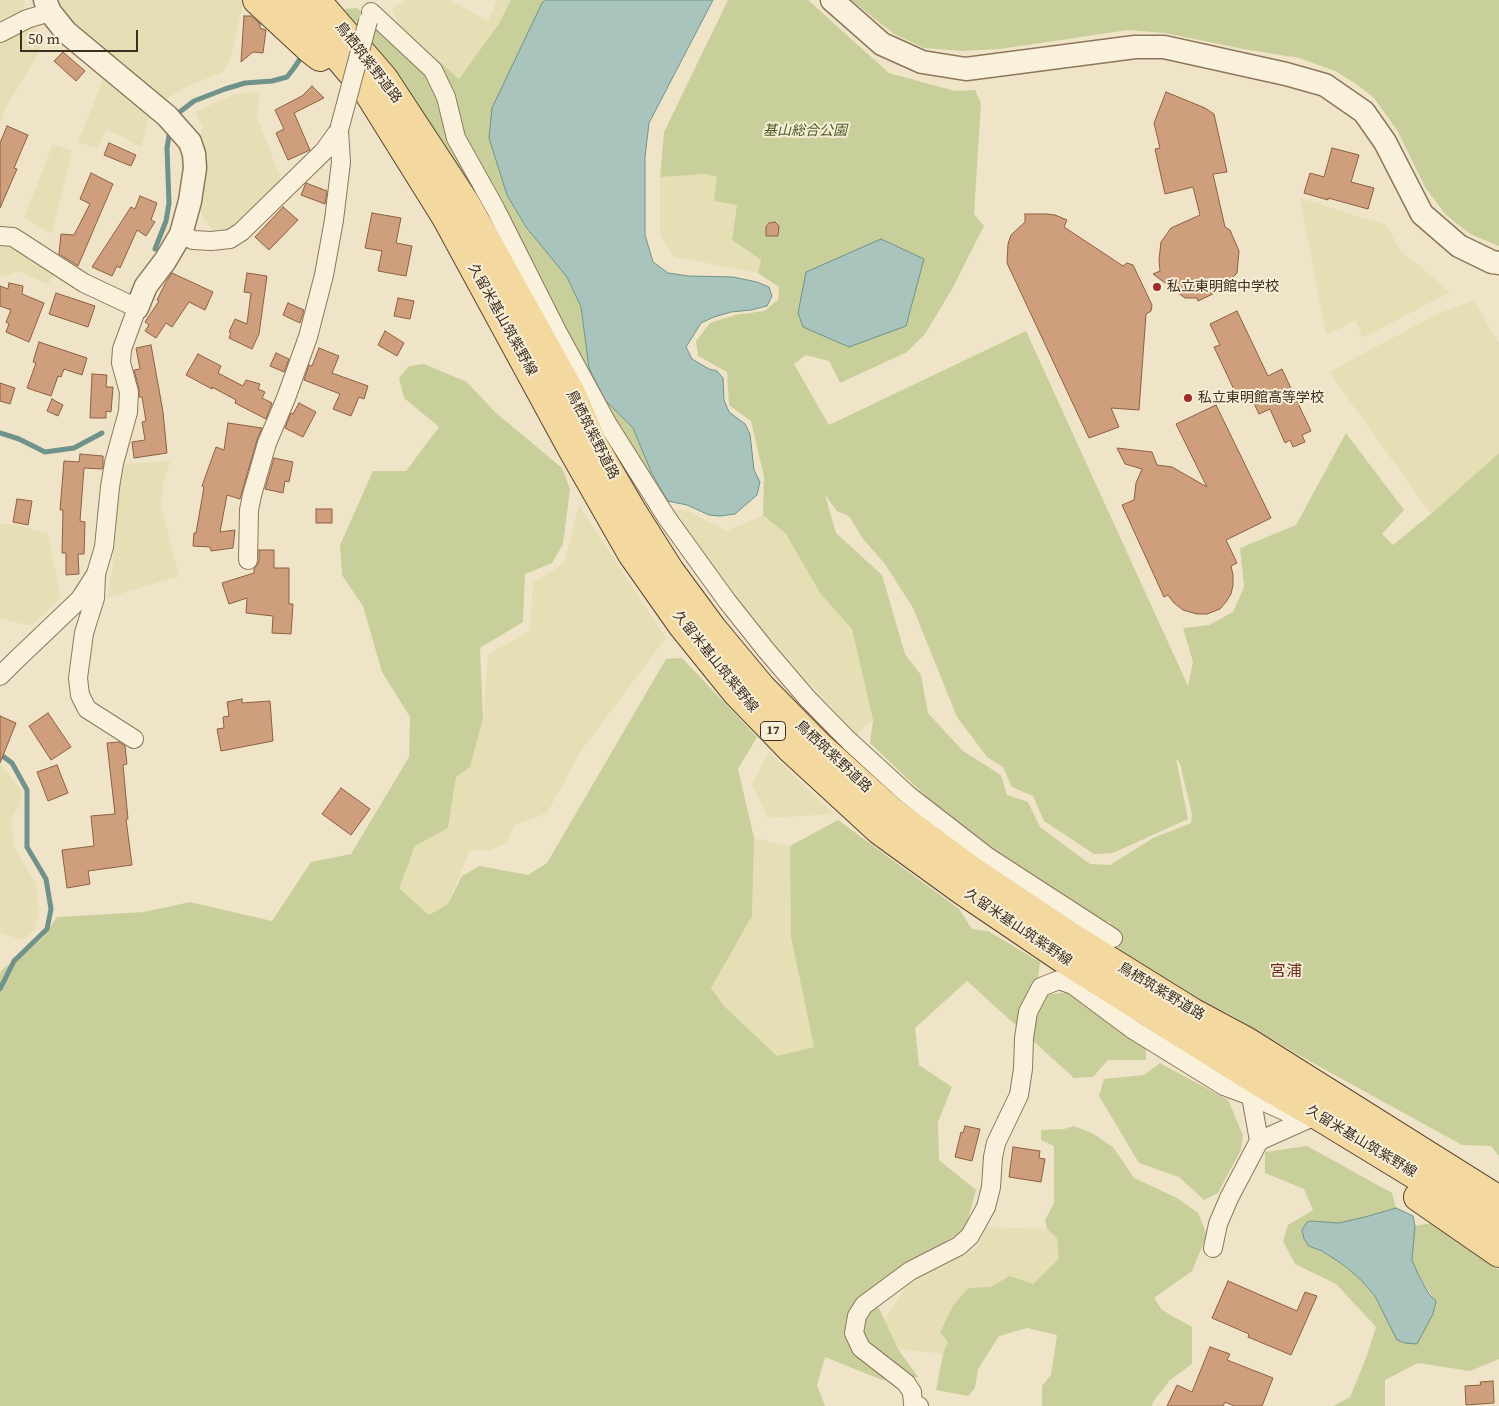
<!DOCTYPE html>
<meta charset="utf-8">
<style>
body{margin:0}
#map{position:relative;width:1499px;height:1406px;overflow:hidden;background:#f0e4c8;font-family:"Source Serif 4",serif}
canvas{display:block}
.scale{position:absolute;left:20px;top:30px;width:118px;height:22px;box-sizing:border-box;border:2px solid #3d2e20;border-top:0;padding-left:6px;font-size:15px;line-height:18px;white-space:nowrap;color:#3d2e20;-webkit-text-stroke:4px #f7eed8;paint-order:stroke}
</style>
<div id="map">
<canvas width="1499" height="1406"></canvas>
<div class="scale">50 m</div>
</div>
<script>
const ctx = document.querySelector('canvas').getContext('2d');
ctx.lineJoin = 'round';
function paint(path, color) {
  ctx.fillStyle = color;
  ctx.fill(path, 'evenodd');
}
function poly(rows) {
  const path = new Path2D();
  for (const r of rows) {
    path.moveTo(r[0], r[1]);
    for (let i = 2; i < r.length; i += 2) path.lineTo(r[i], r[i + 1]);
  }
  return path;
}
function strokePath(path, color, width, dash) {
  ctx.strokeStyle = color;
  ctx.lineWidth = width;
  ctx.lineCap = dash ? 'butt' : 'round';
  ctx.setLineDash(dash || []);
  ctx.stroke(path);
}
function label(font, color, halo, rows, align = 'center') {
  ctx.font = font + ' "Source Serif 4","Noto Sans JP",serif';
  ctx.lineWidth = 4;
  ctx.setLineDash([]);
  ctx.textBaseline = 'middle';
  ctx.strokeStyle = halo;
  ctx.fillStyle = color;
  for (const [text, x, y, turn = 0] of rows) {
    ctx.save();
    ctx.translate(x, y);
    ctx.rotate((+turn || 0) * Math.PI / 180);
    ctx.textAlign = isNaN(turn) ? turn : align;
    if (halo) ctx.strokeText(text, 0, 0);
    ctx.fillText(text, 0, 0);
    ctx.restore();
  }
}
paint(poly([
 [0,0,23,0,25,4,20,12,0,25],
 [59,0,243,0,244,1,230,60,221,73,189,85,165,100,67,20],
 [406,0,450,0,488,21,497,0,511,0,498,25,459,80,398,26,392,8],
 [34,28,42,41,39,53,4,110,3,118,0,121,0,43,16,35],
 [103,80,149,118,141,147,107,129,97,148,78,142],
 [259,92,257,117,282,182,234,227,213,232,200,212,207,156,200,139,203,127,195,112,236,94],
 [53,144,72,151,52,234,24,218],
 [706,174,717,177,737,205,732,240,761,260,758,273,675,257,660,235,660,177],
 [1300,198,1386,225,1400,250,1450,292,1363,338,1355,321,1326,335],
 [0,242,15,244,55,274,48,284,17,271,4,277,0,276],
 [1474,301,1499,343,1499,453,1431,514,1329,372,1439,313],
 [170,461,163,485,161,506,179,576,107,598,112,572,119,489,124,464],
 [579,505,666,638,581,751,547,813,514,825,507,843,490,850,470,850,448,904,429,915,398,888,415,846,448,828,456,777,470,767,483,720,488,655,530,630,533,583,564,563],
 [668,508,688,511,727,531,763,515,786,534,820,593,852,629,873,720,857,734,742,613],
 [0,524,16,525,48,534,61,597,31,626,0,618],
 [769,752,834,814,768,818,752,784],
 [0,764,21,790,20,804,11,820,14,847,36,884,39,913,35,930,22,940,1,933,0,928],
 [754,838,790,846,791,937,814,1047,777,1056,724,1006,711,988,752,916],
 [987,1227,1047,1229,1057,1238,1060,1259,1033,1284,1010,1276,953,1306,940,1331,948,1342,943,1354,898,1349,884,1320,908,1284,976,1249]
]), '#e6deb5');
paint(poly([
 [511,0,545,0,542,3,489,138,507,195,526,227,567,277,581,307,589,368,604,399,633,428,652,474,635,476,492,212,344,9,357,8,387,31,398,26,459,79,498,25],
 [728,0,808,0,889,73,955,91,975,90,981,103,974,214,984,226,951,291,925,334,907,352,840,383,829,361,806,355,794,364,829,425,1026,331,1188,686,1193,662,1183,628,1209,625,1233,612,1244,587,1240,548,1296,525,1346,433,1404,510,1382,534,1393,545,1431,514,1499,453,1499,1156,1491,1146,1462,1145,1302,1057,1229,1014,1192,997,1105,945,1111,922,1094,921,1009,864,935,805,870,743,873,720,852,629,820,593,786,534,763,515,764,477,751,421,729,405,727,372,698,356,696,341,710,323,735,315,764,311,778,300,779,287,758,273,761,260,732,240,737,205,714,201,717,177,706,174,660,177,664,132],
 [825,495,837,511,849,516,863,539,885,564,913,608,957,717,987,757,1003,767,1012,787,1033,796,1044,821,1094,854,1113,853,1188,819,1176,758,1180,764,1192,814,1191,823,1153,838,1110,865,1090,864,1040,827,1028,802,1007,795,1001,775,963,751,928,713,921,675,905,654,882,575,836,533],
 [851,0,1499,0,1499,246,1470,234,1445,214,1425,187,1397,130,1374,98,1356,84,1335,71,1299,58,1243,49,1165,33,1128,30,1000,49,961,51,924,48,894,34],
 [424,364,467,382,495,412,562,468,570,489,563,544,552,563,525,574,523,622,480,648,483,719,470,767,456,777,448,828,415,846,399,888,429,915,448,904,462,876,480,866,528,875,547,863,666,659,682,658,757,737,738,769,754,838,752,916,711,988,724,1006,777,1056,814,1047,791,937,790,846,838,820,959,909,972,929,988,931,1040,962,1036,996,1069,992,1146,1044,1146,1060,1108,1060,1093,1077,1074,1078,967,981,915,1028,919,1065,952,1087,938,1122,939,1160,976,1190,965,1230,889,1275,871,1291,898,1349,918,1377,882,1380,825,1357,817,1385,825,1406,0,1406,0,973,3,969,43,938,57,917,144,912,190,902,272,921,311,862,351,854,409,757,410,717,382,672,363,606,342,575,340,545,373,471,406,471,439,427,404,398,399,378,409,366],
 [1160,1063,1228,1100,1243,1135,1241,1150,1218,1193,1204,1200,1179,1177,1139,1163,1099,1096,1104,1079,1144,1075],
 [1074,1126,1092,1133,1113,1147,1134,1178,1177,1198,1198,1213,1207,1235,1192,1271,1154,1298,1162,1310,1192,1327,1192,1364,1170,1380,1153,1402,1152,1406,1042,1406,1042,1386,1051,1375,1057,1335,1027,1328,999,1336,978,1369,975,1388,968,1396,936,1390,943,1354,948,1342,940,1332,953,1306,968,1288,990,1287,1010,1276,1033,1284,1059,1259,1057,1238,1047,1229,1045,1220,1054,1203,1054,1146,1041,1140,1041,1130,1064,1129],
 [1307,1146,1392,1193,1396,1208,1365,1217,1339,1223,1311,1221,1309,1246,1322,1251,1345,1266,1362,1281,1375,1296,1398,1340,1405,1343,1433,1314,1436,1302,1418,1274,1412,1260,1415,1226,1432,1223,1499,1270,1499,1359,1470,1371,1418,1363,1385,1380,1385,1406,1333,1406,1350,1397,1366,1358,1376,1327,1336,1284,1295,1264,1283,1241,1288,1225,1313,1210,1304,1189,1265,1173,1265,1152]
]), '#c9cf9b');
const water = poly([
 [545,0,713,0,649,123,645,157,645,235,653,262,668,273,689,276,733,277,757,282,769,287,772,296,767,306,751,310,731,312,714,317,701,323,686,347,692,359,709,369,717,371,723,378,724,400,729,412,745,424,750,434,754,470,760,482,757,495,735,514,720,516,709,515,687,505,668,501,652,474,633,428,604,399,589,368,581,307,567,277,526,227,507,195,489,138,492,108,542,3,545,0],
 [881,239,924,259,906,326,849,347,803,327,798,313,806,272,881,239],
 [1396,1208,1413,1216,1415,1226,1412,1260,1418,1274,1429,1294,1436,1301,1433,1314,1417,1344,1405,1343,1397,1340,1375,1296,1362,1281,1345,1266,1322,1251,1309,1246,1304,1239,1302,1230,1307,1222,1311,1221,1339,1223,1365,1217,1396,1208]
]);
paint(water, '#a9c4bc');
strokePath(water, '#6f938a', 1);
strokePath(poly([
 [176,117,177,114,194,101,225,89,245,83,272,81,287,77,294,68,302,56],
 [155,249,166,221,169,203,167,148,170,130],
 [0,433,19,439,45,452,74,448,102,433],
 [0,754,12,763,27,790,27,847,46,879,51,909,47,929,14,961,0,989]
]), '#6f938a', 5);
const building = poly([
 [244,16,251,16,260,24,260,28,266,30,263,53,253,52,241,62,244,16],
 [63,52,85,71,76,81,54,61,63,52],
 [312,86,324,98,294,113,310,150,288,160,276,133,284,129,275,110,302,96,312,86],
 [1166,92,1205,108,1214,114,1227,172,1213,174,1225,227,1230,230,1239,251,1237,273,1219,291,1198,301,1197,298,1185,298,1153,274,1160,271,1159,260,1161,242,1171,228,1200,215,1193,187,1165,194,1155,149,1160,148,1154,123,1166,92],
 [7,126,28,135,14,168,17,169,0,208,0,143,7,126],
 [109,143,136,155,131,166,104,155,109,143],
 [1332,148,1359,155,1351,182,1374,188,1368,209,1328,198,1328,200,1304,193,1310,173,1324,177,1332,148],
 [91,173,113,184,78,266,59,254,61,234,74,235,90,204,80,199,91,173],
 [306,183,327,191,325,204,301,195,306,183],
 [140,196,157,203,151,220,155,222,146,236,137,230,120,268,117,266,112,276,92,267,131,207,135,209,140,196],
 [283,207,298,220,269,250,255,237,283,207],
 [372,213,401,218,396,243,412,246,406,276,378,271,382,251,365,248,372,213],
 [1025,214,1047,214,1055,215,1067,220,1064,227,1123,266,1127,263,1133,265,1152,305,1151,311,1146,314,1139,410,1111,408,1119,427,1089,438,1007,263,1008,244,1011,235,1025,222,1025,214],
 [775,222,779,226,778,236,766,236,766,227,769,223,775,222],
 [172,273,213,292,205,310,189,302,172,327,166,323,156,338,145,331,149,325,145,322,159,301,157,300,166,282,172,273],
 [247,273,267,276,259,334,252,349,229,338,231,333,229,332,235,319,247,324,251,293,244,292,247,273],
 [9,283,23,286,22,294,44,303,29,342,6,332,9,324,6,322,11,310,0,306,0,286,8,289,9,283],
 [56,293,95,306,88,327,49,314,56,293],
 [398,298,414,301,410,319,394,316,398,298],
 [288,303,304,310,300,323,283,315,288,303],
 [1237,311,1268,376,1282,369,1311,431,1302,435,1305,442,1293,447,1290,440,1285,443,1270,409,1259,414,1248,391,1237,396,1214,347,1220,345,1210,324,1237,311],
 [385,331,404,343,397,356,378,345,385,331],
 [39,342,87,358,82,375,64,369,61,377,58,376,51,396,27,388,36,363,33,362,39,342],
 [151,345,163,412,167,453,134,458,132,442,145,440,142,422,146,421,142,397,139,397,139,389,134,370,140,369,136,348,151,345],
 [319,348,339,356,332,373,368,386,364,399,359,397,351,416,333,409,340,394,304,380,309,365,312,366,319,348],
 [276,353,289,359,284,372,270,366,276,353],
 [198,354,221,366,218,373,243,386,246,380,260,384,258,389,265,392,262,398,272,403,266,419,235,403,236,400,212,387,212,389,186,375,198,354],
 [92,374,107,375,106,387,113,387,111,412,106,411,106,418,90,418,92,374],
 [0,383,15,388,10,404,0,401,0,383],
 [52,399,63,405,58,416,47,411,52,399],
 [299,403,316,412,303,437,285,428,291,413,293,414,299,403],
 [1216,405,1271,518,1226,540,1237,563,1231,566,1233,575,1233,585,1231,594,1226,602,1220,609,1207,614,1197,614,1183,610,1174,603,1168,595,1164,597,1122,505,1134,500,1136,483,1142,469,1125,464,1117,448,1152,452,1157,465,1172,467,1207,487,1176,424,1216,405],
 [228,423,262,428,257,440,240,499,227,495,220,532,235,530,233,548,211,551,210,547,193,546,194,533,196,533,204,487,202,486,216,447,224,450,228,423],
 [80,454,103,456,103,467,102,469,84,468,80,521,85,522,84,554,78,554,79,574,66,575,66,553,62,553,63,510,60,510,64,461,79,462,80,454],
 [274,458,293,462,289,482,285,481,283,493,265,489,274,458],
 [17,499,32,501,28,525,13,522,17,499],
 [316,509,332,509,332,523,316,523,316,509],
 [259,550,274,550,274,568,289,568,289,604,293,604,291,634,272,633,273,616,246,613,247,598,229,604,222,583,254,573,254,569,257,565,259,561,259,550],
 [242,699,242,703,270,701,273,741,221,751,217,729,224,728,223,717,229,716,227,702,242,699],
 [48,713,71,747,51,760,29,726,48,713],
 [0,716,16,723,0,763,0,716],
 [119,742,125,746,127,764,123,765,128,819,126,819,132,865,88,871,90,884,67,888,62,850,94,846,91,816,115,814,107,743,119,742],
 [57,765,68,793,48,801,37,772,57,765],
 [341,788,370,809,351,835,322,814,341,788],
 [965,1126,980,1129,972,1161,955,1157,961,1132,963,1133,965,1126],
 [1013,1147,1040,1151,1039,1158,1045,1159,1041,1182,1009,1177,1013,1147],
 [1228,1281,1297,1311,1305,1292,1317,1296,1291,1355,1248,1337,1249,1334,1212,1318,1228,1281],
 [1210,1347,1230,1354,1227,1360,1273,1378,1262,1406,1234,1406,1225,1402,1223,1406,1167,1406,1177,1385,1192,1392,1210,1347],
 [1493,1381,1494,1403,1466,1405,1465,1386,1481,1385,1480,1382,1493,1381]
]);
paint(building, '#cf9f7d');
strokePath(building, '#8d5f41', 1);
const minor = poly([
 [371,12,433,70,446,97,456,138,495,208,557,331,607,423,667,518,727,601,766,650,807,698,849,741,908,795,988,857,1113,938],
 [0,33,27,19,50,12],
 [181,234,193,240,211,241,230,239,241,232,324,151,339,130],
 [0,236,13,237,84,283,137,308,122,349,121,363,129,392,128,412,114,463,110,487,104,547,96,574,80,599,15,661,0,676],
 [248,560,249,510,252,495,267,443,286,398,308,337,324,275,334,220,341,162,339,130],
 [96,575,95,598,84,633,78,678,80,695,87,709,134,739],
 [1254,1086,1251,1096,1259,1141,1317,1115],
 [1213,1248,1218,1224,1229,1198,1259,1141],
 [919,1406,913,1404,912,1392,906,1383,861,1348,854,1333,857,1316,864,1305,910,1271,959,1246,970,1236,986,1207,991,1187,993,1157,996,1143,1019,1095,1023,1069,1024,1038,1028,1012,1041,987,1059,980,1073,985,1132,1029,1224,1086,1251,1096,1291,1114]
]);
const tertiary = poly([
 [45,0,50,12,66,32,167,116,190,142,194,154,195,168,190,201,181,234,165,261,146,286,137,308],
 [832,0,882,44,922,62,966,69,1135,47,1164,47,1286,74,1325,85,1364,112,1385,142,1422,214,1459,246,1492,262,1499,263]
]);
const primary = poly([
 [257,0,311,50,320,57],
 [288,0,296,7,368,92,446,217,571,447,632,554,682,625,736,692,792,750,879,830,963,891,1062,958,1256,1080,1317,1115,1499,1226],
 [316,0,384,79,466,204,572,395,593,444,632,511,670,571,712,628,761,687,820,747,891,811,975,873,1071,937,1192,1012,1246,1041,1499,1200],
 [1418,1197,1499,1253]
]);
strokePath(minor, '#8d765c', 20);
strokePath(tertiary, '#8d765c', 25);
strokePath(primary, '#5b4430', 30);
strokePath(minor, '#faf1dc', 18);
strokePath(tertiary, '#faf1dc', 22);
strokePath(primary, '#f3d9a0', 28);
const minorBridge = poly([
 [339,130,368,21]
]);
strokePath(minorBridge, '#8d765c', 20, []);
strokePath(minorBridge, '#faf1dc', 18);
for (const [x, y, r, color] of [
 [1157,287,5,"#9e2a2b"],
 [1188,398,5,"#9e2a2b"]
]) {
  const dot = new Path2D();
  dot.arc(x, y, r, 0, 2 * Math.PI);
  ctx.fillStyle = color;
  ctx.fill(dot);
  strokePath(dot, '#f7eed8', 2);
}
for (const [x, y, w] of [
 [773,731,25]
]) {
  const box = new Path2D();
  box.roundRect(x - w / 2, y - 9.5, w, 19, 4);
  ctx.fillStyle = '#f7eed8';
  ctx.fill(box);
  strokePath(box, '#3d2e20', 1);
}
label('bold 12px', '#3d2e20', null, [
 ["17",773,731]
]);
label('14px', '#3d2e20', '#f7eed8', [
 ["鳥栖筑紫野道路",368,63,52],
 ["久留米基山筑紫野線",502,320,61],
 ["鳥栖筑紫野道路",592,435,63],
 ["久留米基山筑紫野線",715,662,51],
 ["鳥栖筑紫野道路",833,757,43],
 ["久留米基山筑紫野線",1018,928,34],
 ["鳥栖筑紫野道路",1161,992,31],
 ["久留米基山筑紫野線",1361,1142,31]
]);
label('italic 14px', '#4d5a26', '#f7eed8', [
 ["基山総合公園",805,131]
]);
label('14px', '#3d2e20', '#f7eed8', [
 ["私立東明館中学校",1167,287],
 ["私立東明館高等学校",1198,398]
], 'left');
label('16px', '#6b2e1e', '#f7eed8', [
 ["宮浦",1286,972]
]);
</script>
